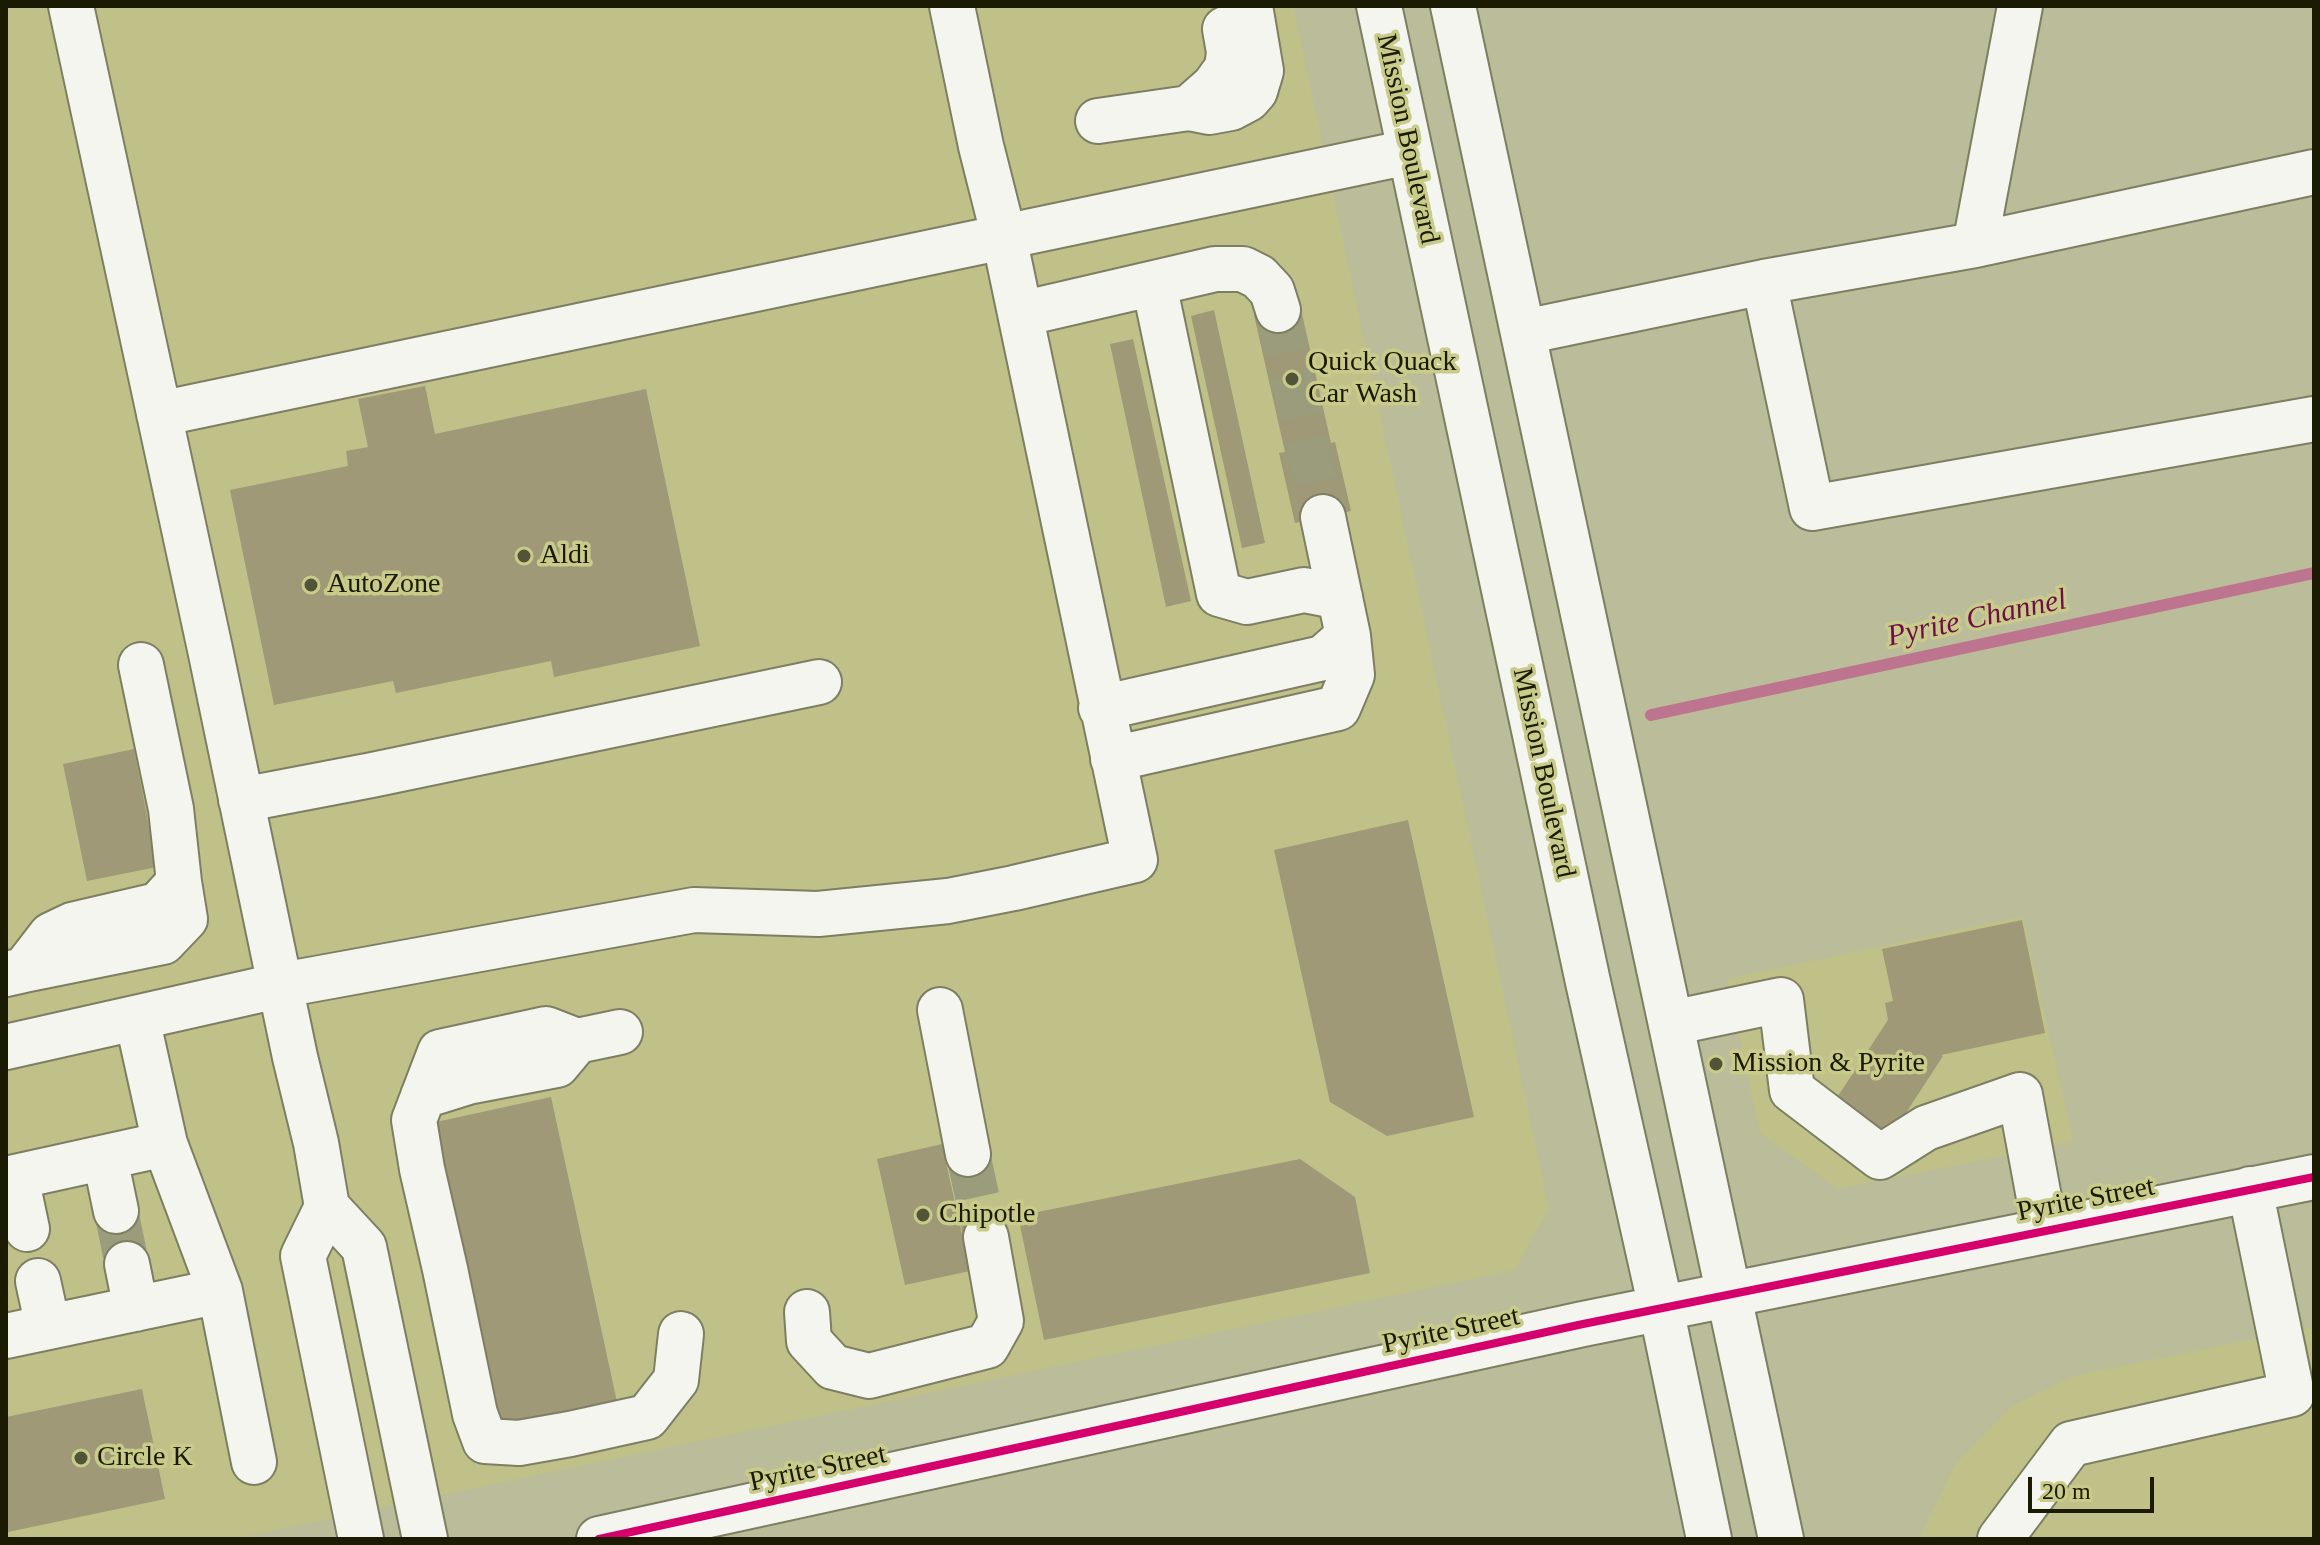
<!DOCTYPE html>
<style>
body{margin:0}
#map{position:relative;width:2320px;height:1545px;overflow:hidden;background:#bbbc99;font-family:Georgia,serif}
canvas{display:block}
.frame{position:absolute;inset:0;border:8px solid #1a1b02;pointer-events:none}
.scale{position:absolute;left:2028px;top:1477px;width:126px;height:36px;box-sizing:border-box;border:4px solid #1a1b02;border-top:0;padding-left:10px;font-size:24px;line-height:28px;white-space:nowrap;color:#1a1b02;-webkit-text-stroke:6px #c8cb8a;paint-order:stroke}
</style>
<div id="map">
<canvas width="2320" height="1545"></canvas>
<div class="frame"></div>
<div class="scale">20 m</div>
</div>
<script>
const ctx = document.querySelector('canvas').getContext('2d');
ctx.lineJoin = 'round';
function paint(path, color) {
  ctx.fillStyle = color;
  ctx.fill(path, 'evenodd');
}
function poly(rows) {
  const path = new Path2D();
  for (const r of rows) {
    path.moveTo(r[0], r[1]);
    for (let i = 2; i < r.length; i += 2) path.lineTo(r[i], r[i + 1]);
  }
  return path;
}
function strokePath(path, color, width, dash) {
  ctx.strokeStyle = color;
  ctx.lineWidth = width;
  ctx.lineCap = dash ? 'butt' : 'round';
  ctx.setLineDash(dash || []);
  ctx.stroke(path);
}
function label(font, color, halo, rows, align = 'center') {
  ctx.font = font + ' Georgia,serif';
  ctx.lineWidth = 7;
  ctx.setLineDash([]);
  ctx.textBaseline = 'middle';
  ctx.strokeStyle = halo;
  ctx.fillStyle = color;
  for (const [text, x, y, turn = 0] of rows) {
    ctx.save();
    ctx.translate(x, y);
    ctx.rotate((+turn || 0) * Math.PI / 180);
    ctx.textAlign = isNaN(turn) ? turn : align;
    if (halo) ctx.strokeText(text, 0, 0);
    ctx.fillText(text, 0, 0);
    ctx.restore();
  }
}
paint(poly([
 [6,6,1293,6,1549,1208,1515,1270,232,1539,6,1539],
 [2023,916,2073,1142,1838,1189,1760,1133,1727,979],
 [2314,1327,2314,1539,1919,1539,1956,1463,2012,1405,2077,1375]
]), '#bfc189');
strokePath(poly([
 [1651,715,2314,573]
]), '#bc748f', 12);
paint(poly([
 [1300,305,1331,443,1335,442,1351,511,1295,523,1279,453,1285,452,1254,315],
 [1214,310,1265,543,1242,548,1191,316],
 [1133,339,1191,601,1166,607,1110,344],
 [425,386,435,434,646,389,700,646,554,677,551,661,396,693,393,681,274,705,230,490,348,466,346,451,368,447,358,399],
 [134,749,157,867,87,881,63,764],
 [1408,820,1474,1117,1387,1136,1330,1102,1274,850],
 [2022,920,2045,1033,1941,1055,1943,1056,1891,1136,1836,1099,1888,1020,1885,1003,1893,1001,1882,949],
 [551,1097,617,1402,502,1427,436,1122],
 [942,1144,970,1271,905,1285,877,1159],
 [1300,1159,1355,1197,1370,1273,1044,1340,1018,1216],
 [142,1389,165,1499,8,1532,6,1521,6,1417]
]), '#9f9977');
strokePath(poly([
 [1278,310,1323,517],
 [968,1154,986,1237],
 [116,1211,127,1264]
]), '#9b9c7b', 44, [44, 22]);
const minor = poly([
 [71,6,210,649,295,1057,316,1143,327,1207,364,1247,425,1539],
 [1189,108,1209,112,1231,108,1248,99,1255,91,1261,71,1250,6],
 [1098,121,1189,108,1214,86,1227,68,1229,52,1225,29],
 [1975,245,2020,6],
 [1764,282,1812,508,2314,419],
 [1154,284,1219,594,1247,602,1304,590,1340,597],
 [1021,314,1215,269,1243,269,1259,277,1272,291,1278,310],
 [1524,332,1764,282,1975,245,2314,172],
 [159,414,1409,152],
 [1101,708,1323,658,1348,636],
 [1113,759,1338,708,1352,675,1348,636,1323,517],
 [241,800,372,775,819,682],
 [24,970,163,942,185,919,179,882],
 [6,974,24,970,51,935,72,925,158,905,179,882,171,809,141,665],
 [940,1010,968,1154],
 [137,1018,165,1144,220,1291,254,1462],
 [1671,1023,1781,1000,1792,1090,1880,1157,1926,1128,2020,1095,2045,1230],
 [577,1041,546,1029,440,1052,414,1120,422,1169,445,1269,475,1414,485,1441,519,1443,570,1434,647,1417,676,1380,681,1334],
 [6,1047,282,985,694,910,818,914,948,901,1014,888,1135,860,1004,237,981,146,952,6],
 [423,1096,468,1082,557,1065,577,1041,620,1032],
 [105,1158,116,1211],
 [16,1177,27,1229],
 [6,1179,165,1144],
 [327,1207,303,1256,361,1539],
 [127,1264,136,1309],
 [38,1281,48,1327],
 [807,1312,809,1341,833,1367,869,1376,987,1346,1001,1321,986,1237],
 [6,1336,220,1291],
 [599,1539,1583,1324,2314,1177],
 [2000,1539,2071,1444,2292,1394,2250,1189]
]);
const major = poly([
 [1379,6,1588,982,1661,1308,1709,1539],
 [1453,6,1781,1539]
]);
strokePath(minor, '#7d7e62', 48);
strokePath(major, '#7d7e62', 48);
strokePath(minor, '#f5f5f0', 44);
strokePath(major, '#f5f5f0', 44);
strokePath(poly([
 [599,1539,1583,1324,2314,1177]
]), '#d6006c', 8);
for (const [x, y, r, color] of [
 [1292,379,8,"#525337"],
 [524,556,8,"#525337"],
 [311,585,8,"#525337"],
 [1716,1064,8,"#525337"],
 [923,1215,8,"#525337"],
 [81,1458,8,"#525337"]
]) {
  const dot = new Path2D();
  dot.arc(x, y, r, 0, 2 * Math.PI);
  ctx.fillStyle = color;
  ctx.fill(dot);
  strokePath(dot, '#c8cb8a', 3);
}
label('28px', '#1a1b02', '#c8cb8a', [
 ["Mission Boulevard",1407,139,78],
 ["Mission Boulevard",1543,773,78],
 ["Pyrite Street",2086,1200,-11],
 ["Pyrite Street",1451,1331,-12],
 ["Pyrite Street",818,1469,-12]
]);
label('28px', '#1a1b02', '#c8cb8a', [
 ["Quick Quack",1308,363],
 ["Car Wash",1308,395],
 ["Aldi",540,556],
 ["AutoZone",327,585],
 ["Mission & Pyrite",1732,1064],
 ["Chipotle",939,1215],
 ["Circle K",97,1458]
], 'left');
label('italic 30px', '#700d49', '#c8cb8a', [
 ["Pyrite Channel",1977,619,-12]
]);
</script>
